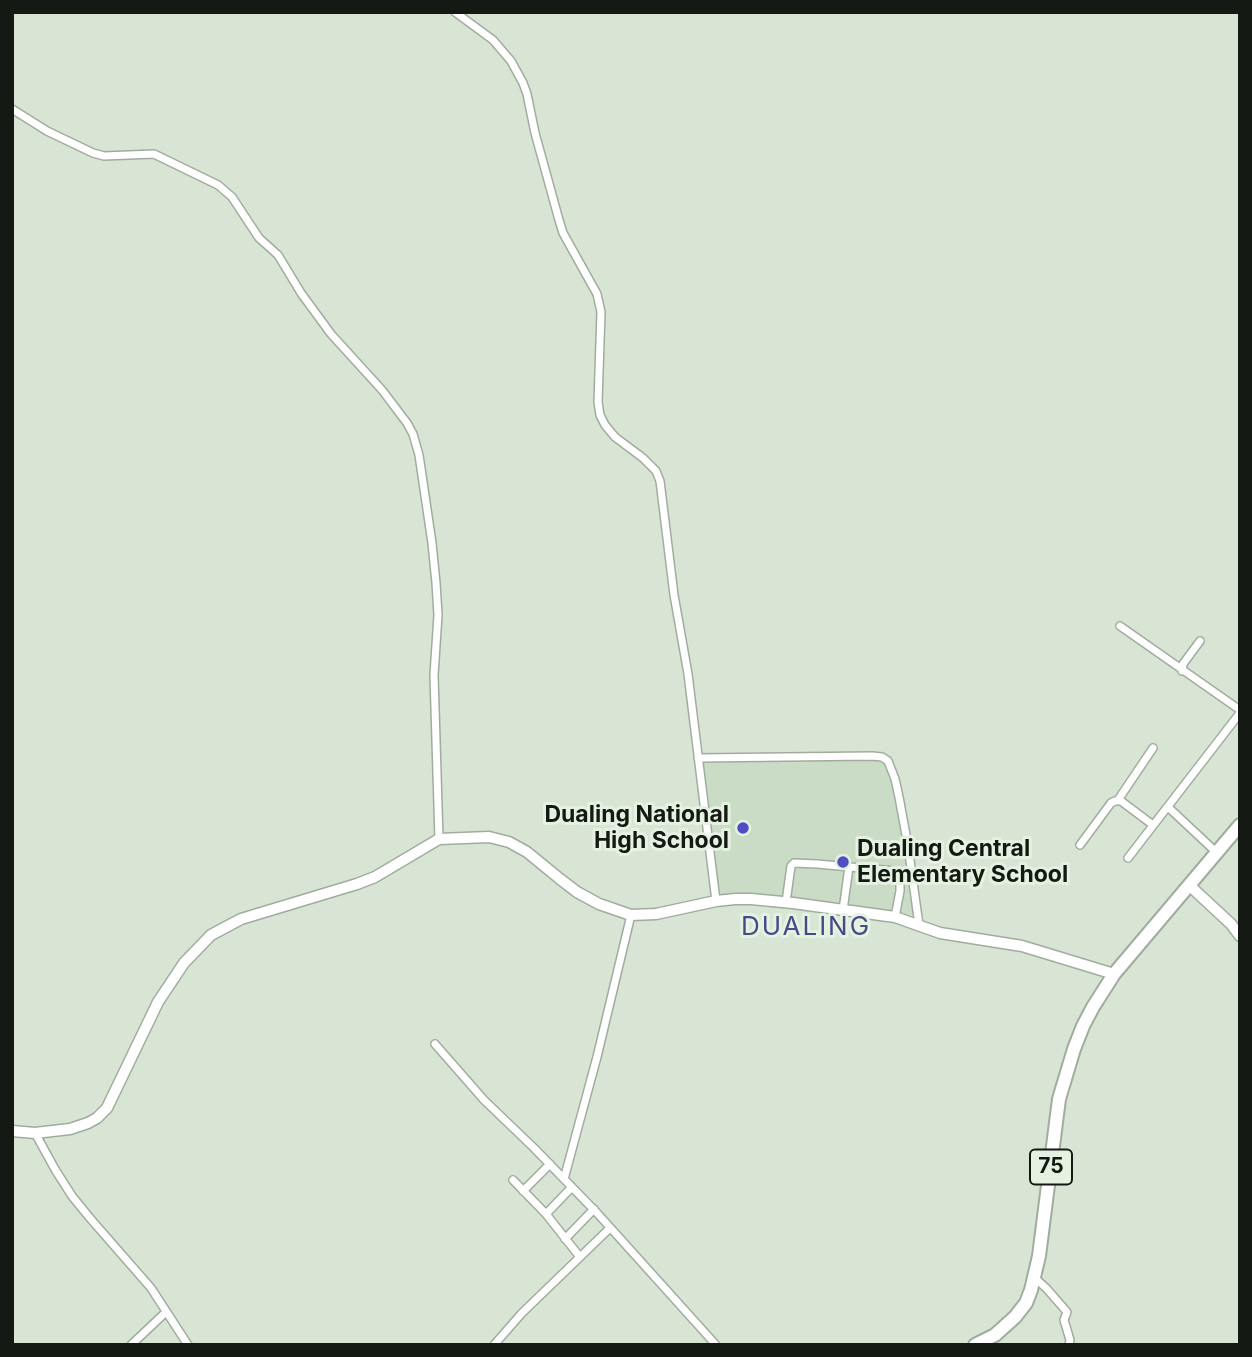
<!DOCTYPE html>
<style>
body{margin:0}
#map{position:relative;width:1252px;height:1357px;overflow:hidden;background:#d8e5d5;font-family:Inter,sans-serif}
canvas{display:block}
.frame{position:absolute;inset:0;border:14px solid #141913;pointer-events:none}
</style>
<div id="map">
<canvas width="1252" height="1357"></canvas>
<div class="frame"></div>
</div>
<script>
const ctx = document.querySelector('canvas').getContext('2d');
ctx.lineJoin = 'round';
function paint(path, color) {
  ctx.fillStyle = color;
  ctx.fill(path, 'evenodd');
}
function poly(rows) {
  const path = new Path2D();
  for (const r of rows) {
    path.moveTo(r[0], r[1]);
    for (let i = 2; i < r.length; i += 2) path.lineTo(r[i], r[i + 1]);
  }
  return path;
}
function strokePath(path, color, width, dash) {
  ctx.strokeStyle = color;
  ctx.lineWidth = width;
  ctx.lineCap = dash ? 'butt' : 'round';
  ctx.setLineDash(dash || []);
  ctx.stroke(path);
}
function label(font, color, halo, rows, align = 'center') {
  ctx.font = font + ' Inter,sans-serif';
  ctx.lineWidth = 6;
  ctx.setLineDash([]);
  ctx.textBaseline = 'middle';
  ctx.strokeStyle = halo;
  ctx.fillStyle = color;
  for (const [text, x, y, turn = 0] of rows) {
    ctx.save();
    ctx.translate(x, y);
    ctx.rotate((+turn || 0) * Math.PI / 180);
    ctx.textAlign = isNaN(turn) ? turn : align;
    if (halo) ctx.strokeText(text, 0, 0);
    ctx.fillText(text, 0, 0);
    ctx.restore();
  }
}
paint(poly([
 [841,759,881,760,888,768,896,792,917,916,793,898,717,896,702,760]
]), '#cadcc6');
const street = poly([
 [455,12,493,40,511,61,523,83,527,94,535,133,559,220,563,233,597,294,601,312,598,402,600,415,605,425,615,437,643,458,656,471,660,481,674,595,688,674,716,901],
 [12,109,47,131,93,153,104,156,154,154,218,185,232,197,259,238,278,255,301,293,331,334,382,390,407,423,413,434,419,455,432,543,436,583,438,615,434,675,439,839],
 [1120,626,1240,710],
 [1182,671,1183,664,1200,641],
 [698,758,872,756,882,757,888,761,895,779,899,797,908,846,919,925],
 [1118,800,1153,748],
 [1168,807,1216,852],
 [1080,845,1111,803,1115,801,1121,801,1153,825],
 [1128,858,1240,713],
 [786,902,791,866,794,863,817,864,895,871,899,874,900,880,900,891,895,917],
 [843,910,849,867],
 [435,1044,484,1100,534,1148,598,1214,716,1345],
 [35,1133,56,1171,72,1196,89,1217,151,1288,188,1345],
 [564,1179,597,1057,631,915],
 [513,1180,546,1214,580,1257],
 [523,1191,550,1164],
 [546,1214,572,1187],
 [565,1239,594,1209],
 [1035,1278,1047,1289,1067,1312,1064,1320,1070,1340,1069,1345],
 [131,1345,166,1312],
 [494,1345,522,1313,610,1228]
]);
const secondary = poly([
 [1190,886,1231,924,1240,936],
 [12,1131,35,1133,70,1129,88,1123,97,1118,107,1108,158,1002,184,963,211,935,241,919,357,884,375,877,439,839,489,837,509,842,527,852,560,879,577,892,599,904,631,915,656,914,716,901,735,899,751,899,793,903,895,917,940,933,1022,946,1114,974]
]);
const highway = poly([
 [975,1345,995,1335,1015,1317,1026,1303,1031,1290,1039,1256,1059,1099,1074,1049,1083,1026,1093,1007,1114,974,1240,825]
]);
strokePath(street, '#a0ad9e', 10);
strokePath(secondary, '#a0ad9e', 13);
strokePath(highway, '#a0ad9e', 16);
strokePath(street, '#fff', 7);
strokePath(secondary, '#fff', 10);
strokePath(highway, '#fff', 12);
for (const [x, y, r, color] of [
 [743,828,7,"#504ec5"],
 [843,862,7,"#504ec5"]
]) {
  const dot = new Path2D();
  dot.arc(x, y, r, 0, 2 * Math.PI);
  ctx.fillStyle = color;
  ctx.fill(dot);
  strokePath(dot, '#e5f2e2', 2.5);
}
for (const [x, y, w] of [
 [1051,1167,42]
]) {
  const box = new Path2D();
  box.roundRect(x - w / 2, y - 17.5, w, 35, 5);
  ctx.fillStyle = '#e5f2e2';
  ctx.fill(box);
  strokePath(box, '#141913', 2);
}
label('bold 21px', '#141913', null, [
 ["75",1051,1167]
]);
label('bold 23px', '#141913', '#e5f2e2', [
 ["Dualing National",729,815],
 ["High School",729,841],
 ["Dualing Central",857,849,"left"],
 ["Elementary School",857,875,"left"]
], 'right');
ctx.letterSpacing = '2px';
label('26px', '#464a88', '#e5f2e2', [
 ["DUALING",806,927]
]);
ctx.letterSpacing = '0px';
</script>
